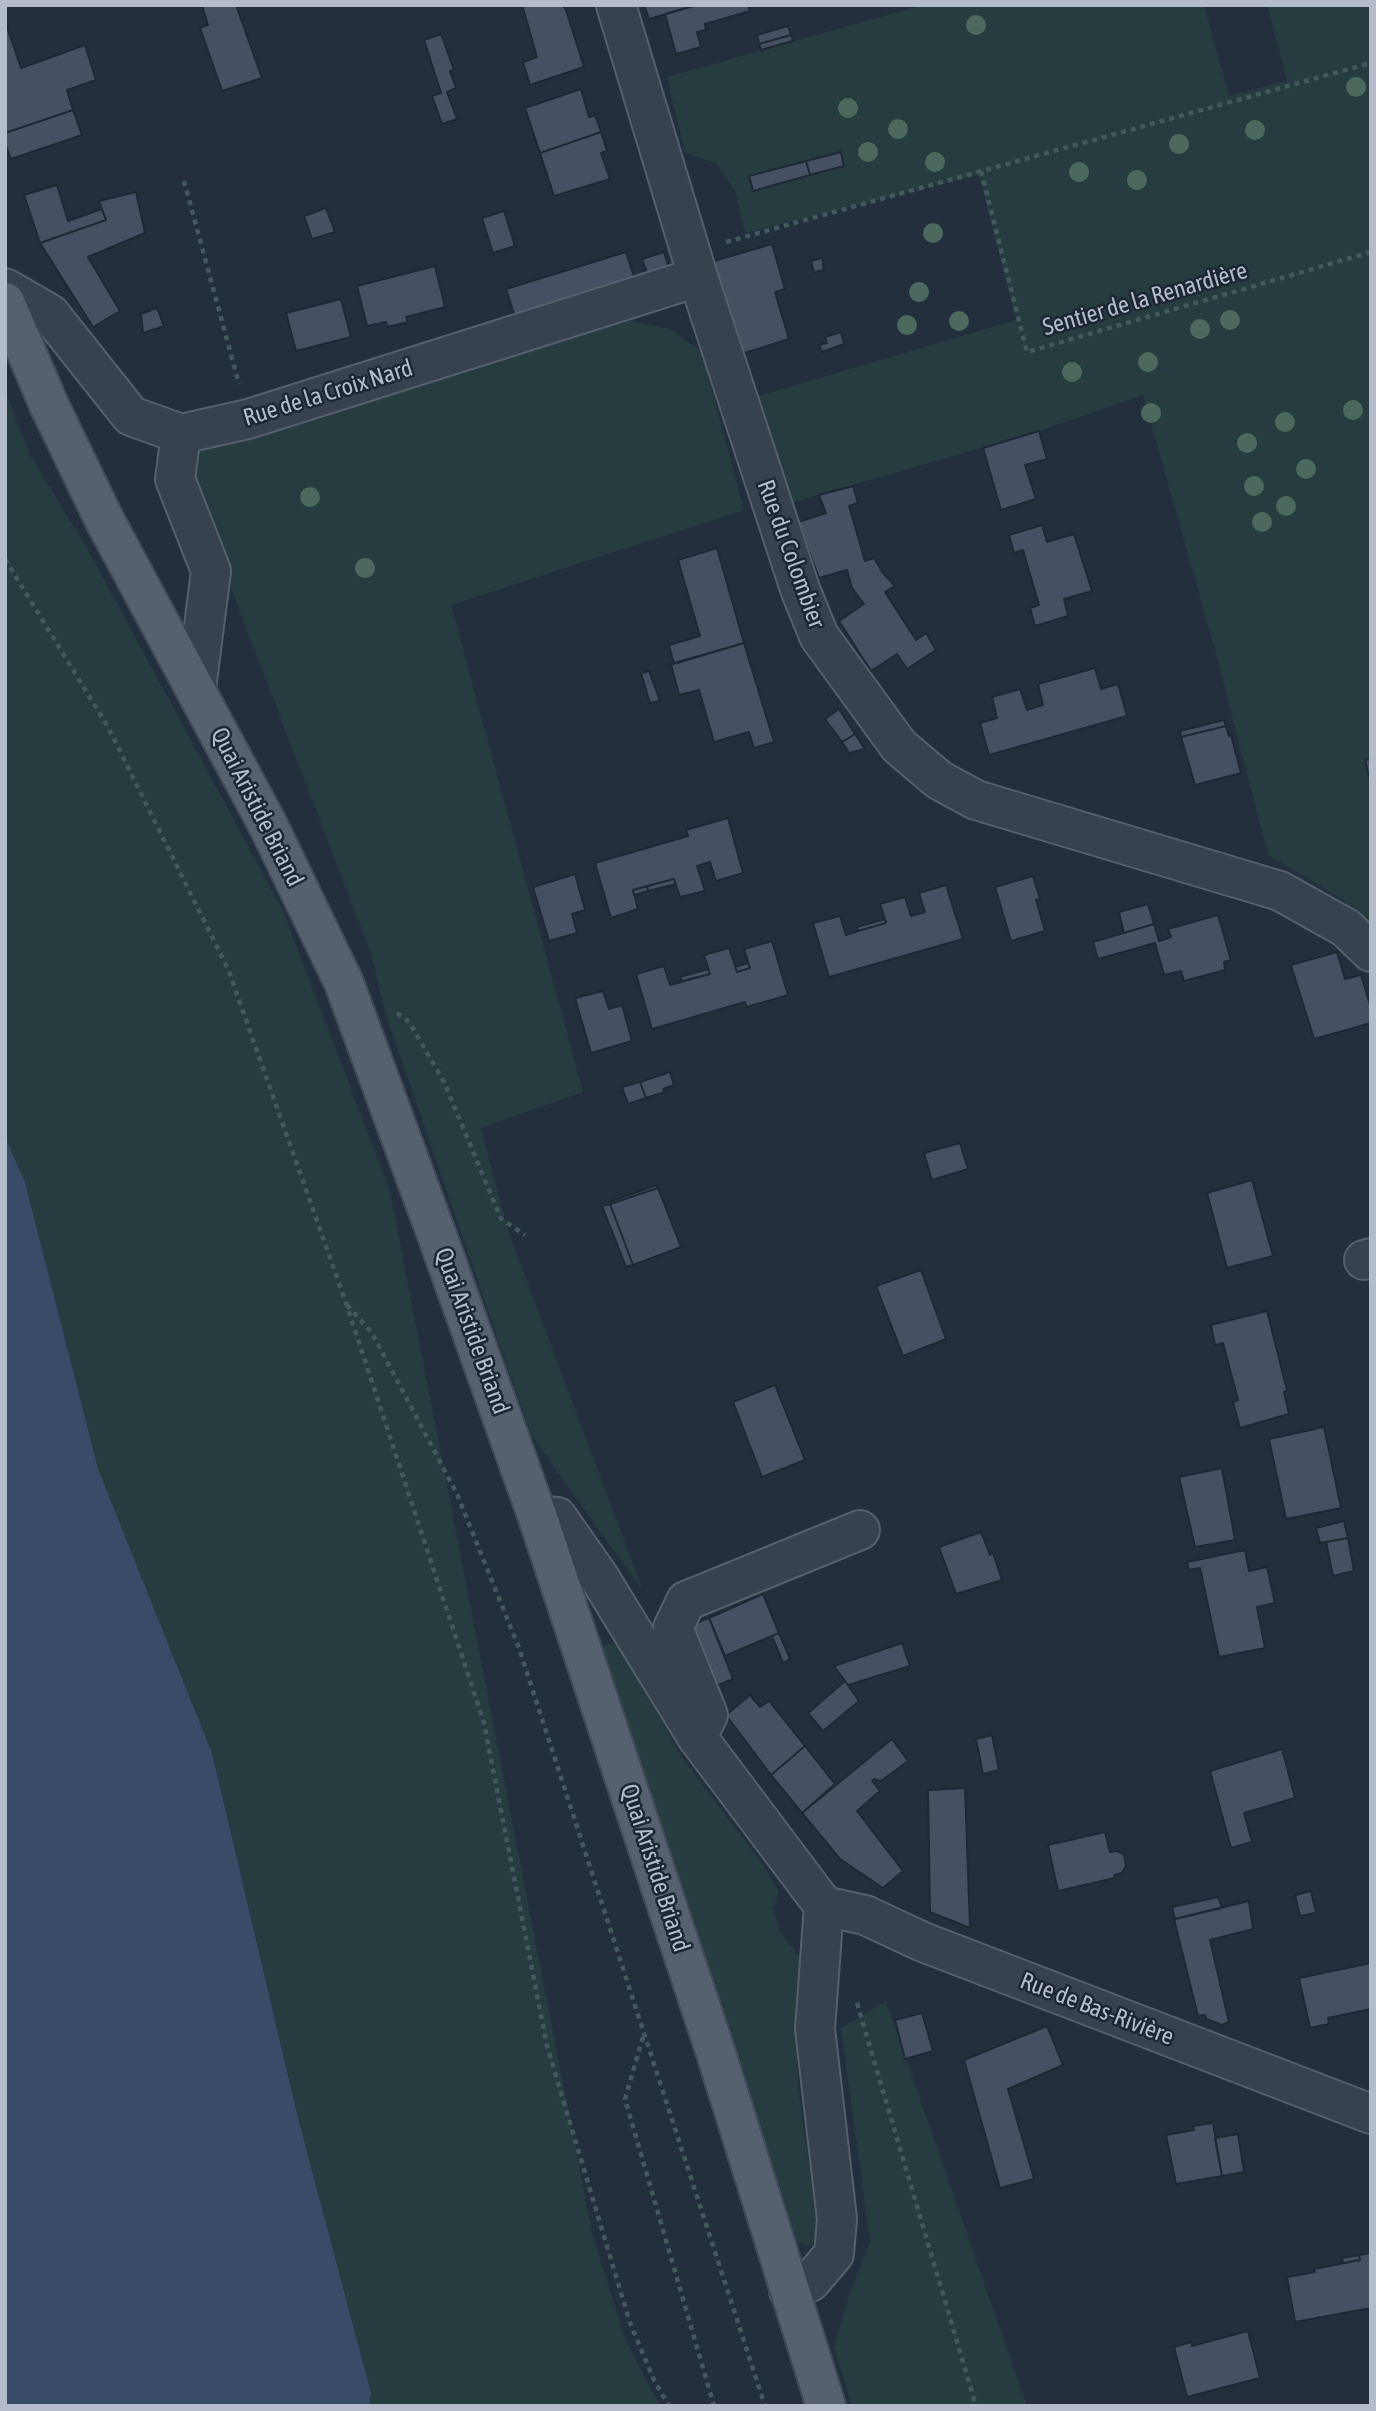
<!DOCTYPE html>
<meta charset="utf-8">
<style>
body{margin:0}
#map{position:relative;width:1376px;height:2411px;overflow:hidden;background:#242f3e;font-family:"Asap Condensed",sans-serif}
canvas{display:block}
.frame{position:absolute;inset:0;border:7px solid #b4bcc9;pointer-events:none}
</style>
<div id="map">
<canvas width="1376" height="2411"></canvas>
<div class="frame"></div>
</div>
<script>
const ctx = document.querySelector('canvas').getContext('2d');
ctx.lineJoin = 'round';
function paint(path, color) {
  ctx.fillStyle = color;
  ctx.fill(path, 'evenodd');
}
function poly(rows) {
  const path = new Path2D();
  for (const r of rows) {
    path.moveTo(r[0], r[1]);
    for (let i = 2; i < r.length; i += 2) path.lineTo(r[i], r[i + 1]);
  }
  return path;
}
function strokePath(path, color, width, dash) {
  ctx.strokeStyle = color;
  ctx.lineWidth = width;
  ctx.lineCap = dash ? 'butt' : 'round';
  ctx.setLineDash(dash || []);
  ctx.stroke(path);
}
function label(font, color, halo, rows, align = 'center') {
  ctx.font = font + ' "Asap Condensed",sans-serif';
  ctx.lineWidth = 5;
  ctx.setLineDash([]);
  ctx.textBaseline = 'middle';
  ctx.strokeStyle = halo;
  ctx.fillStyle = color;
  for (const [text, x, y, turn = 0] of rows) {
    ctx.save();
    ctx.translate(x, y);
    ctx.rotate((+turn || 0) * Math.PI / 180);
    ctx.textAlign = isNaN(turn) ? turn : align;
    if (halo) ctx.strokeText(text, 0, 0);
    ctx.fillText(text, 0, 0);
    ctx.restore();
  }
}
paint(poly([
 [923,5,1204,5,1229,96,1287,81,1267,5,1371,5,1371,759,1365,760,1371,785,1371,926,1361,921,1359,913,1334,894,1268,855,1217,657,1143,395,1039,431,791,503,752,398,1016,320,979,175,745,233,736,193,716,163,685,153,667,77],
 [840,152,844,166,753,191,750,176],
 [628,320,670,329,702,352,744,510,451,605,583,1092,481,1128,508,1231,643,1591,531,1435,385,1012,371,954,188,476,199,441,579,324],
 [5,391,30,455,87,548,283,911,390,1191,592,2233,626,2342,660,2406,369,2406,371,2393,298,2118,212,1753,98,1469,25,1182,5,1137],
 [617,1642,681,1756,761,1862,779,1892,773,1907,779,1930,799,1956,796,2026,798,2087,817,2225,812,2246,792,2241,696,1926,601,1647],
 [886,2001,1027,2406,852,2406,834,2348,848,2298,870,2241,841,2028]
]), '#263c3f');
paint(poly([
 [5,1137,25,1182,98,1469,212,1753,298,2118,371,2393,369,2406,5,2406]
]), '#394c67');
const building = poly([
 [206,5,236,5,262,78,222,91,200,28,208,25,202,6,206,5],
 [522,5,562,5,566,10,584,67,530,85,523,62,537,57,522,5],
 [644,5,697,5,649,19,644,5],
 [697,5,748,5,750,11,705,24,706,30,697,32,701,47,676,54,665,14,697,5],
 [5,21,21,68,85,45,96,80,67,90,73,110,5,133,5,21],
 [788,26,791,35,759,44,757,35,788,26],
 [441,34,454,70,450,71,456,88,447,92,457,119,442,124,432,96,441,93,424,40,441,34],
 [791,35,793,41,761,50,759,44,791,35],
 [581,89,589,117,595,115,601,132,540,153,525,108,581,89],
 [73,110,82,135,11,159,5,144,5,133,73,110],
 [601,132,607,151,601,153,610,179,554,196,540,153,601,132],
 [841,152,844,166,810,175,806,161,841,152],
 [806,161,810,175,753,191,749,176,806,161],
 [57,185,68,221,102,209,106,220,40,243,24,195,57,185],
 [136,192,145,233,88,257,120,311,93,327,40,243,106,220,99,201,136,192],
 [326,208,335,232,312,239,304,216,326,208],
 [504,211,515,246,493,253,482,218,504,211],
 [772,244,785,289,775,292,789,339,738,355,714,261,772,244],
 [626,252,636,283,516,320,506,289,626,252],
 [664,252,670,272,649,278,642,259,664,252],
 [822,258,824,270,814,272,811,261,822,258],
 [435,266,445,307,406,317,408,322,387,327,386,322,367,326,357,286,435,266],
 [341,299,351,337,296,351,286,313,341,299],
 [157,308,164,326,143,333,141,314,157,308],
 [841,332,844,344,822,352,819,345,827,343,825,337,841,332],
 [1039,431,1047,459,1025,465,1036,499,1001,510,983,448,1039,431],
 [853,486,858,503,849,506,865,561,874,558,883,573,895,586,885,592,916,640,926,633,936,650,907,669,897,654,871,671,839,621,864,604,852,588,847,570,819,578,798,522,826,513,819,495,853,486],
 [1042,525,1047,542,1074,534,1092,591,1064,599,1068,616,1035,626,1030,608,1039,605,1023,550,1014,553,1009,535,1042,525],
 [717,548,744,643,674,664,669,645,700,636,678,560,717,548],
 [744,643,774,742,754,748,749,732,714,742,699,690,679,695,671,664,744,643],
 [1095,668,1101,689,1118,684,1127,716,989,755,980,723,997,718,992,697,1020,689,1027,710,1043,705,1038,684,1095,668],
 [649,671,660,701,650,703,641,673,649,671],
 [839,709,855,734,842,742,825,719,839,709],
 [1224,720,1226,726,1181,737,1180,731,1224,720],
 [1226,726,1229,736,1231,735,1241,773,1195,785,1181,737,1226,726],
 [855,734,865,749,849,753,842,742,855,734],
 [1371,759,1371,785,1365,760,1371,759],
 [728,818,743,873,716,881,710,862,697,866,705,891,680,897,674,879,633,890,638,909,611,918,595,863,688,836,686,830,728,818],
 [575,874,585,910,572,914,577,933,549,941,533,887,575,874],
 [1033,876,1040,899,1036,900,1045,931,1011,941,995,887,1033,876],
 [674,879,676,884,648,891,647,886,674,879],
 [946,885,963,939,829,977,813,923,840,916,846,935,858,931,886,923,880,904,905,897,911,916,925,912,919,893,946,885],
 [647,886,648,891,634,895,633,890,647,886],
 [1148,904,1154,924,1124,933,1119,912,1148,904],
 [1218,915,1231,960,1224,962,1225,970,1184,981,1181,971,1164,975,1155,943,1098,959,1093,942,1154,924,1159,941,1171,937,1168,929,1218,915],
 [885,919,886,923,858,931,857,927,885,919],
 [772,941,788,995,747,1007,745,1002,652,1029,636,974,664,966,670,985,710,974,704,955,729,948,737,972,750,968,744,949,772,941],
 [1337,952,1345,979,1361,975,1371,1008,1371,1023,1314,1039,1291,965,1337,952],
 [748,963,750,968,737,972,735,967,748,963],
 [708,969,710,974,682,981,680,977,708,969],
 [603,991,609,1009,622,1005,632,1041,591,1053,575,998,603,991],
 [670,1072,674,1085,663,1089,665,1092,646,1098,640,1082,670,1072],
 [640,1082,646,1098,628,1104,622,1087,640,1082],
 [960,1143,968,1169,932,1180,924,1153,960,1143],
 [1252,1180,1273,1256,1227,1268,1207,1193,1252,1180],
 [657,1185,658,1188,610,1204,609,1202,657,1185],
 [658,1188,681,1247,633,1265,610,1204,658,1188],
 [610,1204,633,1265,626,1267,602,1206,610,1204],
 [921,1270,946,1339,903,1356,876,1286,921,1270],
 [1267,1311,1287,1390,1284,1392,1289,1414,1240,1428,1233,1402,1238,1400,1223,1343,1215,1345,1211,1325,1267,1311],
 [775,1385,805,1460,762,1477,733,1402,775,1385],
 [1324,1427,1341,1508,1286,1519,1269,1439,1324,1427],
 [1222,1468,1235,1540,1195,1547,1179,1477,1222,1468],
 [1344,1521,1348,1538,1320,1543,1316,1528,1344,1521],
 [981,1532,990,1555,993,1553,1002,1580,956,1594,939,1547,981,1532],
 [1348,1538,1354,1571,1333,1576,1326,1542,1348,1538],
 [1245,1550,1249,1571,1267,1567,1275,1603,1257,1607,1265,1648,1219,1657,1200,1568,1189,1570,1187,1562,1245,1550],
 [763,1594,779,1633,725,1656,709,1618,763,1594],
 [709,1618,733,1679,711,1688,679,1630,709,1618],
 [779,1633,790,1659,783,1663,772,1636,779,1633],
 [902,1643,910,1666,848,1685,834,1666,902,1643],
 [845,1681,859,1701,823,1731,808,1713,845,1681],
 [750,1695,760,1707,769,1701,805,1746,771,1775,726,1715,750,1695],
 [992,1735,999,1770,983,1774,976,1739,992,1735],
 [892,1739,908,1761,881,1781,874,1779,872,1781,880,1791,857,1811,903,1871,883,1888,840,1859,802,1813,892,1739],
 [805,1746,835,1784,802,1813,771,1775,805,1746],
 [1282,1749,1295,1798,1244,1813,1252,1842,1231,1848,1210,1771,1282,1749],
 [965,1788,970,1928,930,1912,928,1790,965,1788],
 [1105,1832,1110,1852,1117,1851,1124,1855,1126,1866,1122,1873,1114,1875,1115,1878,1058,1891,1048,1845,1105,1832],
 [1311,1891,1316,1913,1300,1916,1295,1895,1311,1891],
 [1218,1897,1222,1908,1175,1919,1172,1907,1218,1897],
 [1249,1901,1253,1929,1210,1940,1229,2022,1222,2025,1206,2019,1205,2015,1198,2016,1174,1919,1249,1901],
 [1371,1963,1371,2009,1328,2018,1329,2024,1310,2028,1299,1978,1371,1963],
 [922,2013,933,2051,905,2059,895,2020,922,2013],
 [1047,2026,1063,2065,1008,2089,1034,2179,1000,2188,964,2060,1047,2026],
 [1213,2123,1222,2176,1176,2184,1166,2135,1194,2130,1193,2126,1213,2123],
 [1238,2134,1244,2172,1222,2176,1215,2138,1238,2134],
 [1371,2253,1371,2308,1295,2322,1287,2277,1315,2272,1314,2269,1360,2260,1359,2255,1371,2253],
 [1359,2255,1360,2260,1343,2263,1342,2258,1359,2255],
 [1248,2331,1260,2378,1187,2397,1174,2347,1191,2342,1192,2346,1248,2331]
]);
paint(building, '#455162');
strokePath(building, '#1f2835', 2);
const minor = poly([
 [616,5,698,277,800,589,819,636,899,746,939,780,976,800,1280,891,1346,928,1371,952],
 [5,288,50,314,131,416,181,434,248,419,698,277],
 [181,434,175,479,211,571,196,689],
 [1364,1260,1371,1258],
 [537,1515,557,1517,599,1577,697,1737,824,1906,815,2029,837,2219,834,2254,810,2282,789,2291],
 [701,1729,708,1715,673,1628,686,1601,860,1530],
 [824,1906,865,1915,923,1942,1371,2114]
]);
const major = poly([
 [5,302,49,405,104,519,269,827,344,983,439,1241,537,1515,714,2047,826,2406]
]);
strokePath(minor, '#565f6c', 42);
strokePath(major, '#414a57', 42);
strokePath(poly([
 [981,171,1027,352,1371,252],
 [184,181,239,384],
 [726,242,1371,63],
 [5,559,108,727,228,969,346,1303,484,1723,547,2046,630,2323,654,2380,669,2406],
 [397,1013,409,1022,444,1082,501,1219,525,1235],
 [347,1305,372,1333,457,1494,519,1648,765,2406],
 [857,2003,976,2406],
 [643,2037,625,2099,714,2406]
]), '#44595c', 4.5, [5, 5]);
strokePath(minor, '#38414e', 38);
strokePath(major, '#56606e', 38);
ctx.fillStyle = '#4b6a5d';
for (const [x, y] of [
 [976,25],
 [1356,87],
 [848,108],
 [898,129],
 [1255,130],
 [1179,144],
 [868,152],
 [935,162],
 [1079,172],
 [1137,180],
 [933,233],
 [919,292],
 [1230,320],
 [959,321],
 [907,325],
 [1200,329],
 [1148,362],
 [1072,372],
 [1353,410],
 [1151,413],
 [1285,422],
 [1247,443],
 [1306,469],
 [1254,486],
 [310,497],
 [1286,506],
 [1262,522],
 [365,568]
]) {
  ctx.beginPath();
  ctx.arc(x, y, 10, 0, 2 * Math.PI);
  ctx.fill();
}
label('24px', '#b4bcc9', '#1d2633', [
 ["Sentier de la Renardière",1145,299,-16],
 ["Rue de la Croix Nard",328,393,-17],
 ["Rue du Colombier",791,554,70],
 ["Quai Aristide Briand",257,807,63],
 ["Quai Aristide Briand",472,1331,70],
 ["Quai Aristide Briand",655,1868,72],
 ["Rue de Bas-Rivière",1097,2009,21]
]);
</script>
